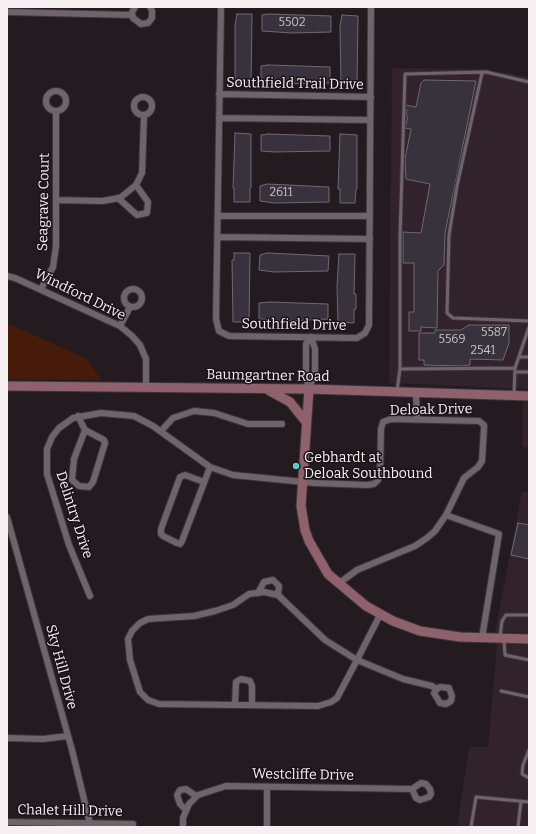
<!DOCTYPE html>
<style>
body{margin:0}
#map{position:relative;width:536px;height:834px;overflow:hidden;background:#241b20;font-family:Bitter,serif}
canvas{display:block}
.frame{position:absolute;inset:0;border:8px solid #f6f0f3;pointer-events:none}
</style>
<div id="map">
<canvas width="536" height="834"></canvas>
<div class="frame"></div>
</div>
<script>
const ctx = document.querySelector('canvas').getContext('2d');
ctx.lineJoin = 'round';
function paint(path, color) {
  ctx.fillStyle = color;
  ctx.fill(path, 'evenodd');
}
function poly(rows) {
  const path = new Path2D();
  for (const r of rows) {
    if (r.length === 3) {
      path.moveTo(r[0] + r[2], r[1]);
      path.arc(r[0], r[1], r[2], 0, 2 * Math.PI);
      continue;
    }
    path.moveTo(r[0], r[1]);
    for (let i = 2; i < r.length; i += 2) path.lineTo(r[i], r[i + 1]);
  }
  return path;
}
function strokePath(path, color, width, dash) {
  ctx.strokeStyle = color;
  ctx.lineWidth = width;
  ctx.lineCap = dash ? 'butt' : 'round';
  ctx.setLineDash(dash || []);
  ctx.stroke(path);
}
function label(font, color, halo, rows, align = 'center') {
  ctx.font = font + ' Bitter,serif';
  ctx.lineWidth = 3;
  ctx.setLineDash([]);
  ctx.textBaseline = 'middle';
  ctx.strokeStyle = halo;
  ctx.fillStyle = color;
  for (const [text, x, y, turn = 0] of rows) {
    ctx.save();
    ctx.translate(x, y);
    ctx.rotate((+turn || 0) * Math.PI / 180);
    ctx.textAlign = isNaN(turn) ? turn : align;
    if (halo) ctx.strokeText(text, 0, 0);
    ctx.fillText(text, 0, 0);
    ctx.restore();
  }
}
paint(poly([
 [392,68,485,69,529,77,529,389,389,383],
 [523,403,529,403,529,448,522,447],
 [522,491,529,492,529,633,495,632],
 [497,644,529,644,529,827,457,827,469,747,488,747]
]), '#31222b');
paint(poly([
 [7,323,87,359,101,380,7,379]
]), '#461b0a');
const building = poly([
 [237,14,252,14,251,83,235,83,235,25,237,14],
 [269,14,331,16,331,32,292,33,262,31,262,15,269,14],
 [342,15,358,16,357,84,341,84,340,26,342,15],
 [268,65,330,67,330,83,275,84,261,82,261,66,268,65],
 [424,80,476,81,445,233,444,265,438,271,437,328,421,327,421,331,409,331,409,312,414,312,414,263,403,263,403,232,421,233,430,184,406,179,405,159,411,129,405,128,408,116,406,115,407,110,405,109,405,105,416,107,421,83,424,80],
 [235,133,251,134,251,188,250,188,250,202,234,202,234,188,233,188,235,133],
 [268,134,330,136,330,151,275,152,261,151,261,135,268,134],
 [340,134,357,135,357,189,356,189,355,203,340,203,340,189,338,189,340,134],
 [267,184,329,187,329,202,274,203,260,201,260,186,267,184],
 [234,253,250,253,249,322,233,322,232,260,234,260,234,253],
 [267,253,329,256,328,271,274,272,259,270,260,255,267,253],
 [339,254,355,254,354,294,356,294,356,309,354,309,354,323,338,322,337,286,339,254],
 [270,302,328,304,328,319,289,321,259,319,259,303,270,302],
 [469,325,509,325,509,343,503,360,470,359,470,365,461,366,424,365,424,360,419,360,419,333,435,333,435,330,461,330,469,325],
 [518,523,529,525,529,559,511,555,518,523]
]);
paint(building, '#37323b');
strokePath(building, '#6f6974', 1);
const lane = poly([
 [482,73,457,186,449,235,447,313,453,318,529,321],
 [519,357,529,357],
 [400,369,515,368],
 [515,372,529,372],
 [397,391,400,369,400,237,405,74,486,72,529,82],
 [514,395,515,368,529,327],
 [500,636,502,621,506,615,529,615],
 [504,640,505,655,529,660],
 [501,691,529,697],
 [529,750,523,765,522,774,529,778],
 [471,827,476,797,529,802],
 [518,827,521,801]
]);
const street = poly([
 [135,7,132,12,133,18,141,24,148,23,152,18,152,11,150,7],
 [221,7,216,319,219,331,229,336,357,338,365,333,369,325,371,7],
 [7,12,132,15],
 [56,101,10],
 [219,94,371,97],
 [143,106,9],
 [219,118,370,120],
 [118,198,137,215,147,213,148,202,136,185],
 [56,200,102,201,120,198,136,185,142,173,144,116],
 [218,216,370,216],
 [218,237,370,239],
 [7,276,15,278,120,326,132,336,140,345,146,359,146,388],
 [133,298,9],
 [41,289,53,267,56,246,56,111],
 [120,326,130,307],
 [308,388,306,373,306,344,311,337],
 [309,389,315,373,315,349,311,337],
 [416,393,417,420],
 [78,416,85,430,74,459,72,480,79,486,89,487,93,482,105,443,104,440,85,430],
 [161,431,173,418,194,411,214,413,248,424,282,424],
 [204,482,185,475,180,477,161,529,161,534,163,536,177,543,180,544,182,541,210,467],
 [7,517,72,750,90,824],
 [338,584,357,570,415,546,427,538,435,531,446,515],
 [264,592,278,595,325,640,357,660,337,698,331,702,318,706,159,704,148,700,140,692,130,660,128,639,132,631,140,623,148,619,194,616,215,611,233,605,249,594,264,592],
 [258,593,264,582,273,580,279,586,278,595],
 [90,596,69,545,47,474,47,449,52,437,59,428,73,418,101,413,134,416,153,426,210,467,233,475,314,483,367,485,374,484,378,480,380,474,381,429,383,422,391,419,479,421,484,425,484,428,482,461,478,467,464,478,446,515,499,534,482,638],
 [380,615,357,660,403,679,432,686,437,689,434,693,440,703,446,704,451,701,452,696,449,688,440,687,437,689],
 [235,705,236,682,241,679,250,681,252,686,252,705],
 [7,738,43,739,68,736],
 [267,787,267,827],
 [186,810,180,804,177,795,180,790,186,789,196,796],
 [7,822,133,824],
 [183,827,183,818,189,804,198,795,226,786,412,789,421,783,426,784,430,789,431,794,429,797,420,800,416,798,412,789]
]);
const secondary = poly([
 [7,386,309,389,529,396],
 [309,389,301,506,305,530,309,541,328,574,366,606,393,621,420,631,460,637,529,639],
 [268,390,290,402,306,422]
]);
strokePath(lane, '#3c3539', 5);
strokePath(street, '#3c3539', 8);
strokePath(secondary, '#3c3539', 11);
strokePath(lane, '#6f646b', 3);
strokePath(street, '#6f646b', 6);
strokePath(secondary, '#8e616c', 9);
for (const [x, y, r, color] of [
 [296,466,4,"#54cdc7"]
]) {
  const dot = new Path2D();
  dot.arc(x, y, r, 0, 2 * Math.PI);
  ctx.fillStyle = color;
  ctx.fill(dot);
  strokePath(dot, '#1b1217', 1.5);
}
label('12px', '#c6c0c5', null, [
 ["5502",292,23],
 ["2611",281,193],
 ["5587",494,333],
 ["5569",452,340],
 ["2541",483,351]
]);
label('14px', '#f6f0f3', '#1b1217', [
 ["Southfield Trail Drive",295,84,1],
 ["Seagrave Court",44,202,-89],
 ["Windford Drive",80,295,26],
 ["Southfield Drive",294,325,1],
 ["Baumgartner Road",268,376,1],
 ["Deloak Drive",431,410,-1],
 ["Delintry Drive",74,515,72],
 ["Sky Hill Drive",61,667,75],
 ["Westcliffe Drive",303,775,1],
 ["Chalet Hill Drive",70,811,1]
]);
label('14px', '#f6f0f3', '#1b1217', [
 ["Gebhardt at",304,458],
 ["Deloak Southbound",304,474]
], 'left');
</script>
